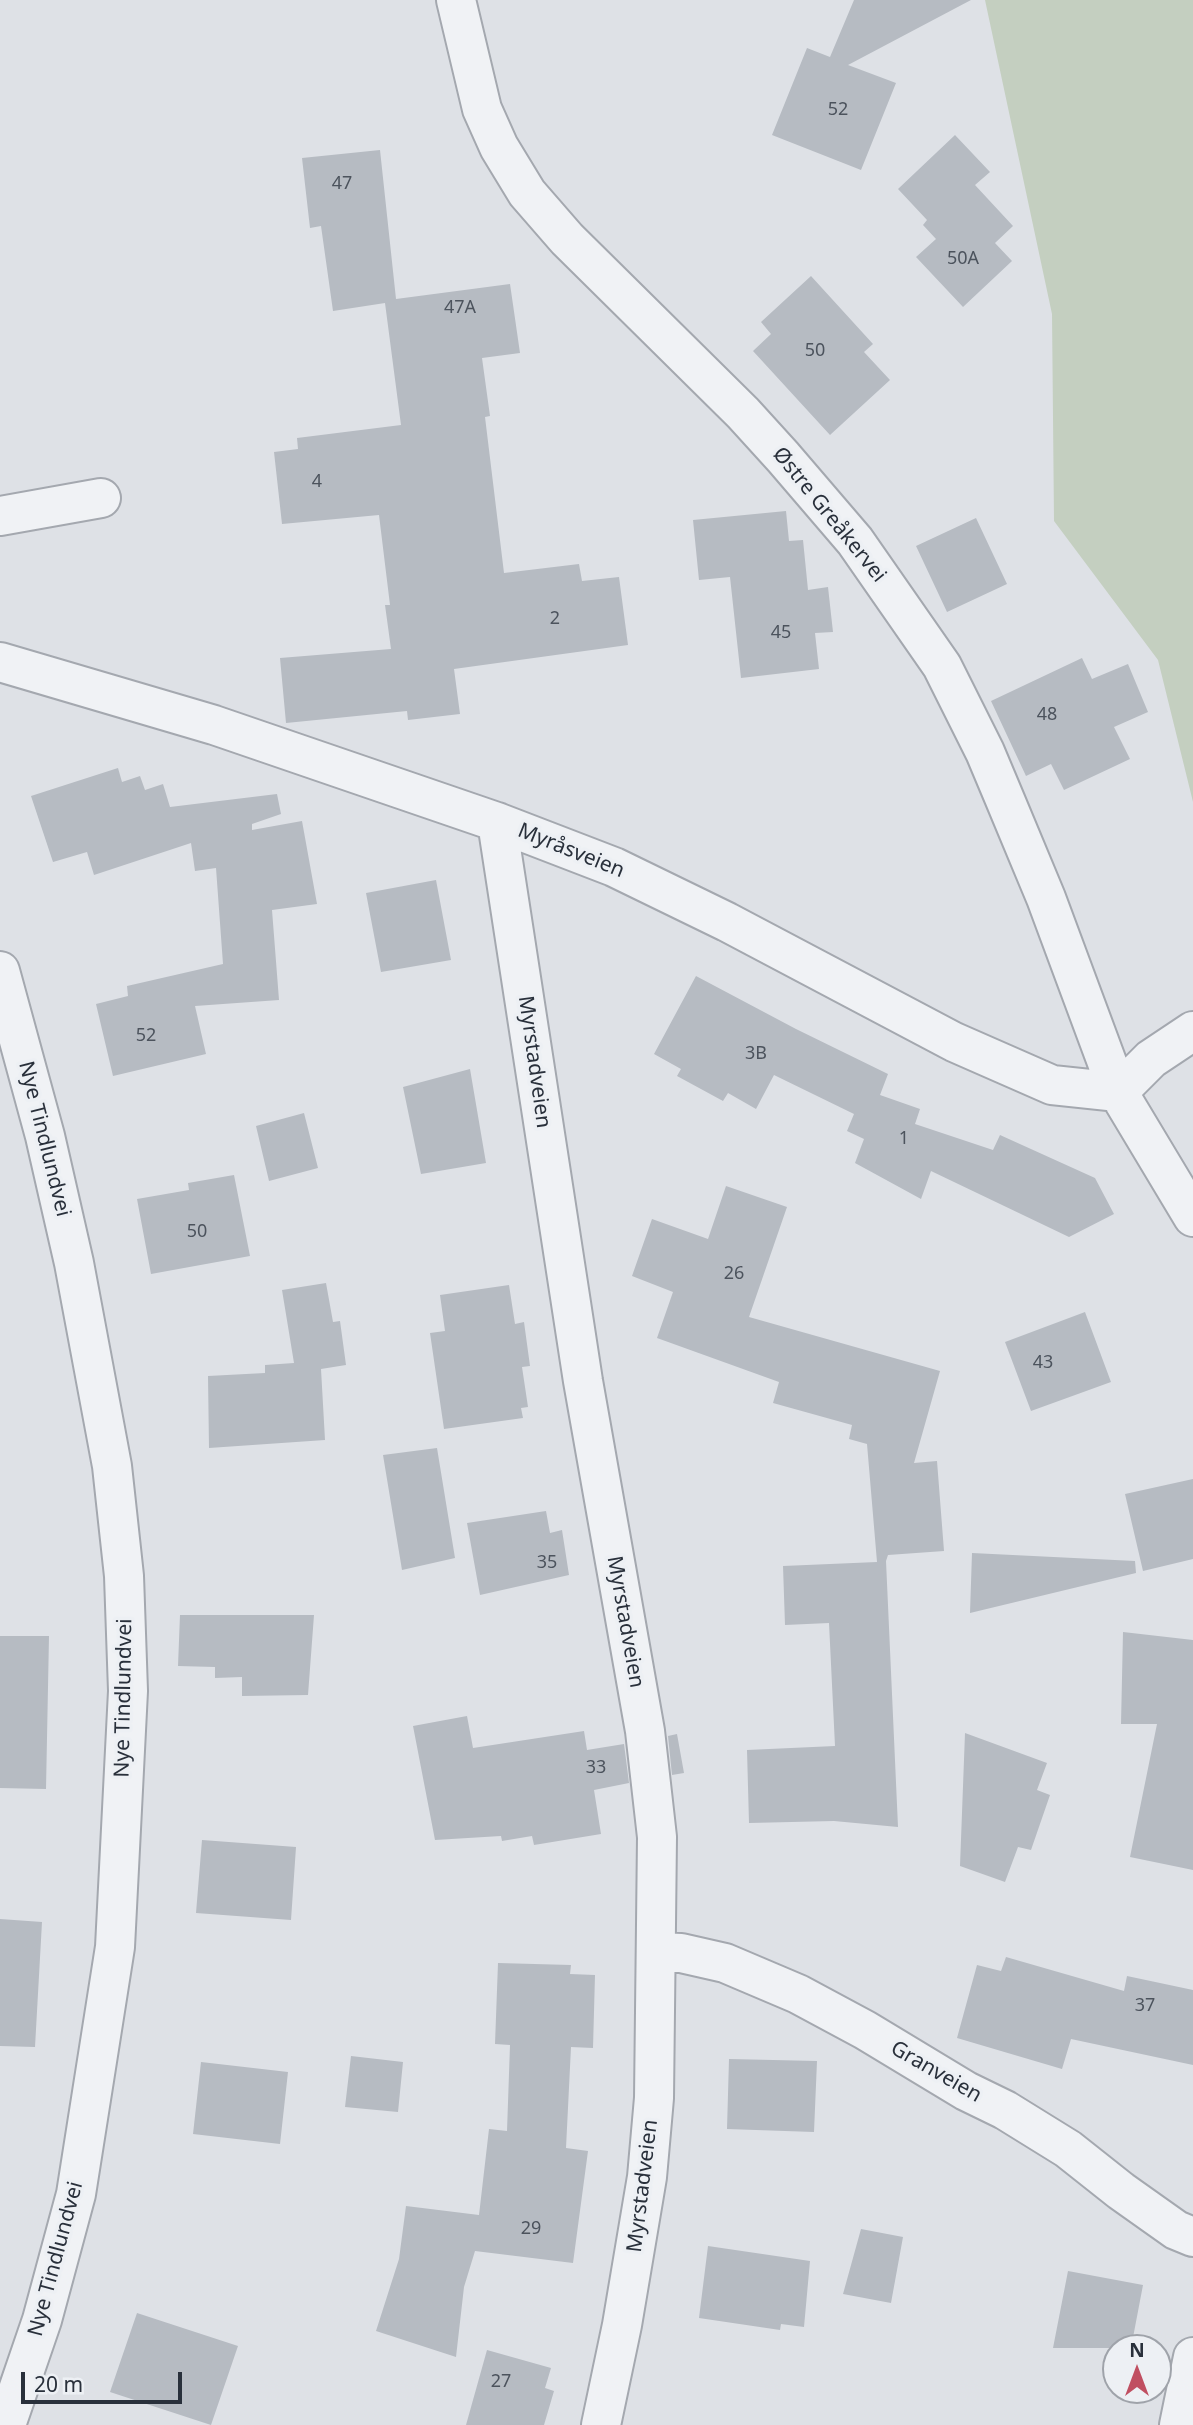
<!DOCTYPE html>
<meta charset="utf-8">
<style>
body{margin:0}
#map{position:relative;width:1193px;height:2425px;overflow:hidden;background:#dee1e6;font-family:"Noto Sans",sans-serif}
canvas{display:block}
.north{position:absolute;left:1102px;top:2334px;width:70px;height:70px;box-sizing:border-box;background:#edf0f4;border:2px solid #9fa3aa;border-radius:50%;rotate:0deg;font-size:19px;font-weight:700;line-height:28px;text-align:center;color:#29303b}
.north::after{content:'';display:block;margin:auto;width:24px;height:32px;background:#c04f61;clip-path:polygon(50% 0,100% 100%,50% 72%,0 100%)}
.scale{position:absolute;left:21px;top:2372px;width:161px;height:32px;box-sizing:border-box;border:4px solid #29303b;border-top:0;padding-left:9px;font-size:21px;line-height:24px;white-space:nowrap;color:#29303b;-webkit-text-stroke:5px #edf0f4;paint-order:stroke}
</style>
<div id="map">
<canvas width="1193" height="2425"></canvas>
<div class="north">N</div>
<div class="scale">20 m</div>
</div>
<script>
const ctx = document.querySelector('canvas').getContext('2d');
ctx.lineJoin = 'round';
function paint(path, color) {
  ctx.fillStyle = color;
  ctx.fill(path, 'evenodd');
}
function poly(rows) {
  const path = new Path2D();
  for (const r of rows) {
    path.moveTo(r[0], r[1]);
    for (let i = 2; i < r.length; i += 2) path.lineTo(r[i], r[i + 1]);
  }
  return path;
}
function strokePath(path, color, width, dash) {
  ctx.strokeStyle = color;
  ctx.lineWidth = width;
  ctx.lineCap = dash ? 'butt' : 'round';
  ctx.setLineDash(dash || []);
  ctx.stroke(path);
}
function label(font, color, halo, rows, align = 'center') {
  ctx.font = font + ' "Noto Sans",sans-serif';
  ctx.lineWidth = 7;
  ctx.setLineDash([]);
  ctx.textBaseline = 'middle';
  ctx.strokeStyle = halo;
  ctx.fillStyle = color;
  for (const [text, x, y, turn = 0] of rows) {
    ctx.save();
    ctx.translate(x, y);
    ctx.rotate((+turn || 0) * Math.PI / 180);
    ctx.textAlign = isNaN(turn) ? turn : align;
    if (halo) ctx.strokeText(text, 0, 0);
    ctx.fillText(text, 0, 0);
    ctx.restore();
  }
}
paint(poly([
 [985,0,1193,0,1193,802,1158,660,1054,521,1052,314]
]), '#c4cfc0');
paint(poly([
 [854,0,971,0,848,65,896,83,861,170,772,135,807,48,830,57],
 [955,135,990,172,975,185,1013,226,995,243,1012,261,963,307,916,257,936,239,923,225,927,220,898,189],
 [380,150,396,299,510,284,520,353,482,358,490,416,485,417,504,573,579,564,582,581,619,577,628,645,454,669,460,714,408,720,407,711,286,723,280,658,391,649,385,605,390,605,379,515,282,524,274,452,298,449,297,438,401,425,385,303,333,311,321,226,310,228,302,158],
 [811,276,873,344,864,352,890,380,830,435,753,351,771,334,761,322],
 [786,511,789,541,803,540,808,590,828,587,833,632,815,633,819,669,741,678,730,577,699,580,693,520],
 [976,518,1007,584,947,612,916,546],
 [1082,658,1092,679,1128,664,1148,712,1114,727,1130,759,1064,790,1051,764,1026,776,991,701],
 [118,768,122,782,140,776,145,790,163,784,170,807,277,794,281,814,252,824,252,830,302,821,317,904,272,910,279,1000,195,1006,206,1054,113,1076,96,1004,128,996,127,986,223,964,216,868,195,871,191,843,94,875,87,852,53,862,31,796],
 [436,880,451,960,381,972,366,893],
 [696,976,796,1029,888,1074,880,1095,920,1109,915,1124,993,1150,1000,1135,1095,1178,1114,1214,1069,1237,931,1171,921,1199,855,1163,864,1139,847,1131,854,1114,774,1075,756,1109,728,1093,723,1101,677,1076,681,1069,654,1054],
 [470,1069,486,1163,421,1174,403,1087],
 [304,1113,318,1168,269,1181,256,1126],
 [234,1175,250,1256,151,1274,137,1199,189,1190,188,1183],
 [726,1186,787,1207,749,1317,940,1371,914,1463,937,1461,944,1551,888,1555,886,1561,898,1827,834,1821,749,1823,747,1750,835,1746,829,1623,785,1625,783,1566,877,1562,867,1444,849,1439,852,1425,773,1403,779,1382,657,1338,673,1292,632,1276,652,1219,708,1239],
 [326,1283,333,1322,340,1321,346,1365,321,1369,325,1440,209,1448,208,1376,265,1373,265,1365,294,1363,282,1290],
 [509,1285,515,1324,524,1322,530,1366,522,1367,528,1407,521,1408,523,1418,444,1429,430,1333,445,1331,440,1295],
 [1085,1312,1111,1382,1031,1411,1005,1342],
 [437,1448,455,1558,402,1570,383,1455],
 [1193,1479,1193,1559,1143,1571,1125,1494],
 [546,1511,550,1533,562,1530,569,1575,480,1595,467,1523],
 [972,1553,1135,1561,1136,1573,970,1613],
 [180,1615,314,1615,308,1695,242,1696,242,1677,215,1678,215,1667,178,1666],
 [1123,1632,1193,1640,1193,1870,1130,1857,1157,1724,1121,1724],
 [0,1636,49,1636,46,1789,0,1788],
 [467,1716,473,1748,584,1731,587,1750,624,1744,629,1783,594,1790,601,1834,534,1845,532,1836,502,1841,501,1836,435,1840,413,1726],
 [965,1733,1047,1763,1037,1790,1050,1795,1031,1850,1018,1847,1005,1882,960,1866],
 [677,1734,684,1773,672,1775,668,1736],
 [202,1840,296,1847,291,1920,196,1913],
 [0,1919,42,1922,35,2047,0,2046],
 [1006,1957,1124,1991,1127,1976,1193,1990,1193,2065,1071,2039,1062,2069,957,2038,977,1965,1001,1971],
 [498,1963,571,1965,570,1974,595,1975,593,2048,571,2047,566,2148,588,2151,573,2263,475,2251,464,2287,456,2357,376,2331,399,2259,406,2206,479,2215,489,2129,507,2131,510,2045,495,2044],
 [351,2056,403,2062,398,2112,345,2107],
 [729,2059,817,2061,814,2132,727,2129],
 [201,2062,288,2072,280,2144,193,2134],
 [861,2229,903,2237,891,2303,843,2294],
 [708,2246,810,2261,804,2327,781,2324,780,2330,699,2318],
 [1068,2271,1143,2285,1131,2348,1053,2348],
 [137,2313,238,2346,211,2425,110,2392],
 [487,2350,551,2368,545,2388,554,2391,544,2425,466,2425]
]), '#b6bbc2');
const minor = poly([
 [456,0,482,109,499,147,527,193,567,239,743,413,783,457,855,541,942,666,985,752,1006,802,1046,898,1118,1092,1193,1217],
 [0,516,101,498],
 [0,662,214,725,497,822,614,867,727,922,954,1042,1052,1085,1118,1092,1151,1059,1193,1031],
 [497,822,583,1381,645,1731,657,1837,654,2098,647,2177,622,2325,601,2425],
 [0,971,45,1136,74,1263,112,1466,124,1576,128,1691,115,1947,76,2194,42,2320,6,2425],
 [657,1952,681,1953,725,1963,798,1994,865,2030,966,2091,1005,2110,1068,2149,1121,2191,1176,2230,1193,2237],
 [1179,2425,1193,2357]
]);
strokePath(minor, '#a4a8af', 42);
strokePath(minor, '#f0f2f5', 38);
label('18px', '#4c535d', null, [
 ["52",838,110],
 ["47",342,184],
 ["50A",963,259],
 ["47A",460,308],
 ["50",815,351],
 ["4",317,482],
 ["2",555,619],
 ["45",781,633],
 ["48",1047,715],
 ["52",146,1036],
 ["3B",756,1054],
 ["1",904,1139],
 ["50",197,1232],
 ["26",734,1274],
 ["43",1043,1363],
 ["35",547,1563],
 ["33",596,1768],
 ["37",1145,2006],
 ["29",531,2229],
 ["27",501,2382]
]);
label('21px', '#29303b', '#edf0f4', [
 ["Østre Greåkervei",829,515,51],
 ["Myråsveien",571,851,22],
 ["Myrstadveien",534,1062,82],
 ["Nye Tindlundvei",44,1139,76],
 ["Myrstadveien",625,1622,80],
 ["Nye Tindlundvei",124,1698,-89],
 ["Granveien",936,2072,30],
 ["Myrstadveien",643,2186,-83],
 ["Nye Tindlundvei",56,2259,-75]
]);
</script>
